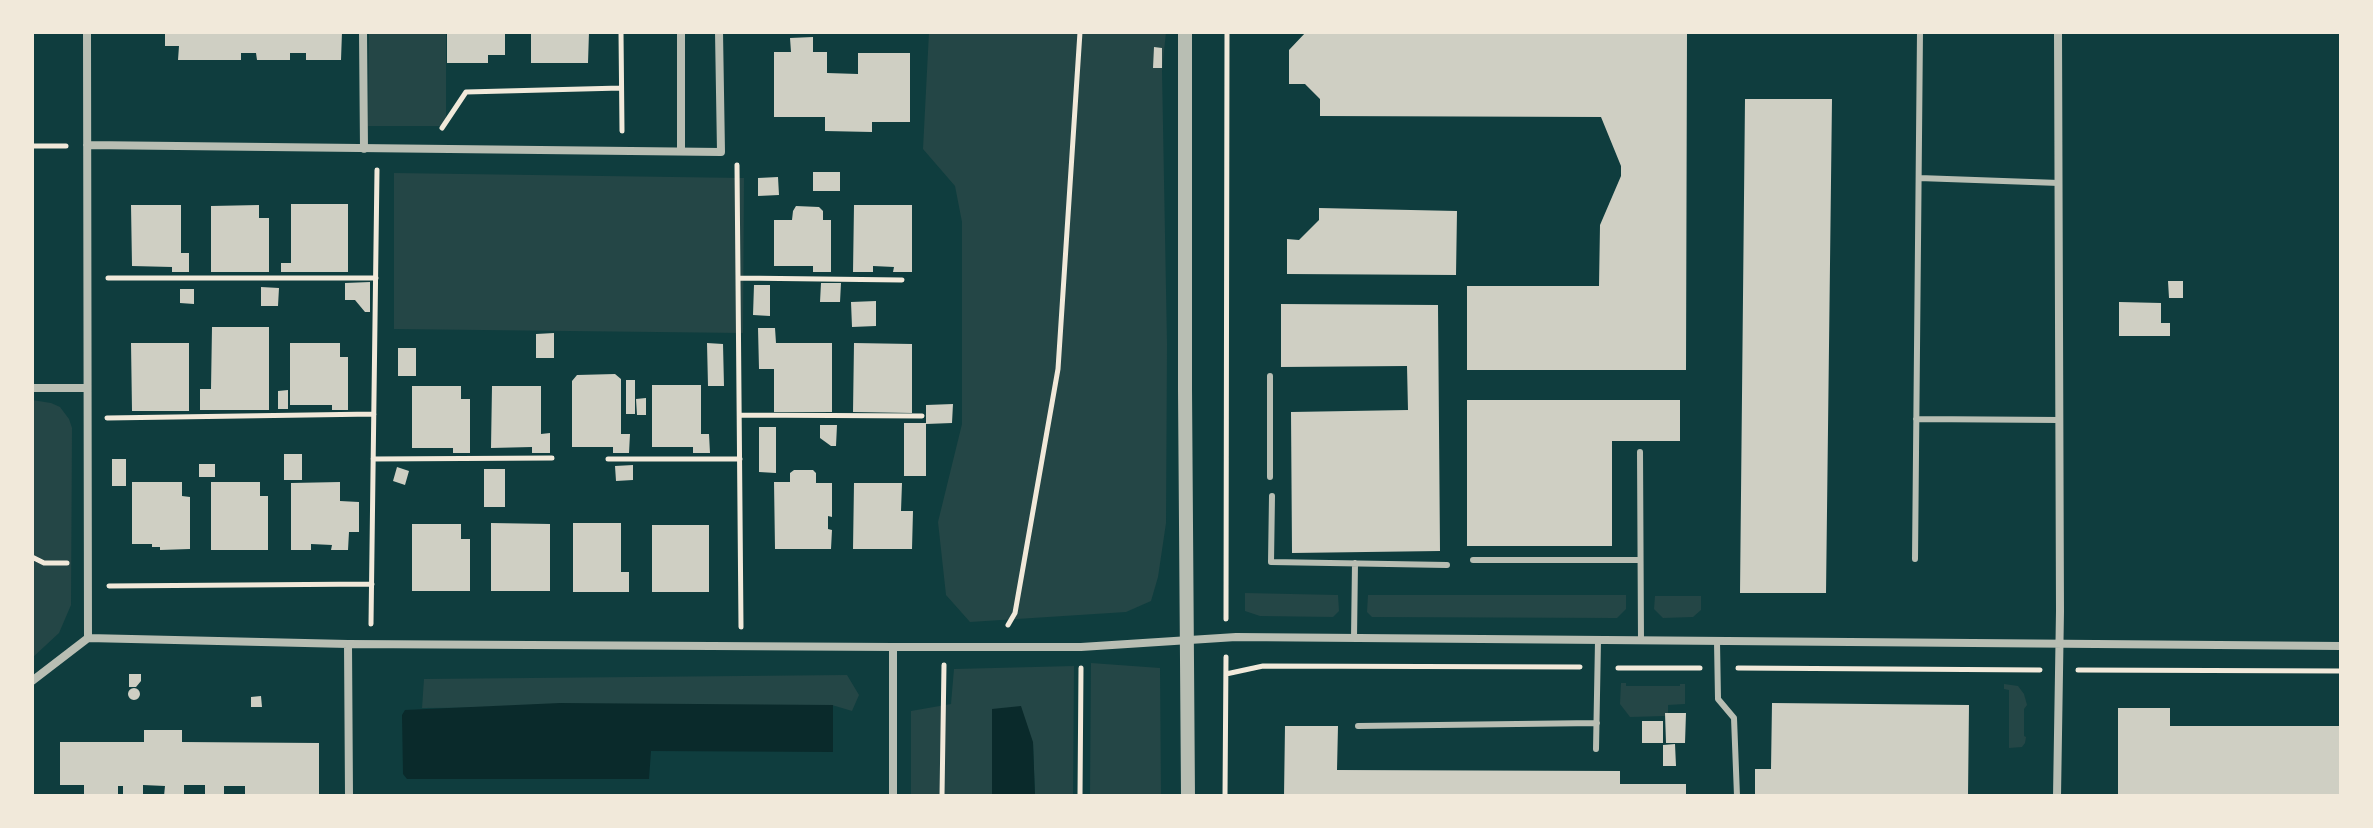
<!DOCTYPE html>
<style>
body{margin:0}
#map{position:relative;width:2373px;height:828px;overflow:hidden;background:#0f3d3e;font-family:"Space Grotesk",sans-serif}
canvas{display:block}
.frame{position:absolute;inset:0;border:34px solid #f1e9da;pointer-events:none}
</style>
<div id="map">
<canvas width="2373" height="828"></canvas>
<div class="frame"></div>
</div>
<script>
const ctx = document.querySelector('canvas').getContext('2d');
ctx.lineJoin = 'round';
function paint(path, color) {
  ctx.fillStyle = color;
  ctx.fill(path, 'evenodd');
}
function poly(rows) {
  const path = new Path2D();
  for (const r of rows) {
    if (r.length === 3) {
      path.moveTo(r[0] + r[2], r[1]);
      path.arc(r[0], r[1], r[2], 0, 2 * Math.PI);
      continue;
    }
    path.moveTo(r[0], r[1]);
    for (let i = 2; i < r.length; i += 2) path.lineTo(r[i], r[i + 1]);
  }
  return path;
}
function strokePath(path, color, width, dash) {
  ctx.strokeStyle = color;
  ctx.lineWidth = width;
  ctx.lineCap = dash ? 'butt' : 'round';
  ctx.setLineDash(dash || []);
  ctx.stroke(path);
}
paint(poly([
 [369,32,446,32,446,126,368,126],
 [929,32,1166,32,1162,71,1167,344,1166,523,1158,577,1151,601,1126,612,970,622,946,595,938,522,962,424,962,222,955,186,923,149],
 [394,173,744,178,743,333,394,329],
 [32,400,51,403,60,407,69,419,72,428,71,605,59,633,32,658],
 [1245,593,1338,595,1339,611,1333,617,1260,616,1245,611],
 [1368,595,1626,595,1626,609,1617,618,1372,617,1367,612],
 [1655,596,1701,596,1701,610,1693,617,1663,618,1654,609],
 [1091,663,1160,668,1161,796,1090,796],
 [1074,666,1073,796,1035,796,1033,743,992,709,992,796,911,796,911,711,951,704,954,669],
 [847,675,859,695,852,711,832,705,422,708,424,679],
 [1621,683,1626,683,1626,686,1680,686,1680,684,1685,684,1685,704,1668,705,1668,713,1665,713,1665,716,1630,717,1620,704],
 [2004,684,2018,686,2024,694,2027,705,2024,709,2024,736,2026,737,2025,743,2022,747,2009,748,2009,690,2004,689]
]), '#244646');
paint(poly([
 [560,703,833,705,833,752,651,751,649,779,407,779,403,774,402,715,405,710],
 [1021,706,1033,742,1035,796,992,796,992,709]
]), '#0a2a2b');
paint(poly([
 [165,32,342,32,341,60,306,60,306,53,290,53,290,60,257,60,256,53,241,53,241,60,178,60,179,46,165,46],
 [447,32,505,32,505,55,488,55,488,63,447,63],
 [531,32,589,32,588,63,531,63],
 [1306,32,1687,32,1686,370,1467,370,1467,286,1599,286,1600,225,1621,176,1621,166,1601,117,1320,116,1320,99,1305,84,1289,84,1289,50],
 [813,37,813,52,827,52,827,73,858,74,858,53,910,53,910,122,872,122,872,132,825,131,825,117,774,117,774,52,791,52,790,38],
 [1154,47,1162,48,1162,68,1153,68],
 [1745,99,1832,99,1826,593,1740,593],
 [813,172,840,172,840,191,813,191],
 [778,177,779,195,758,196,758,178],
 [291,204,348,204,348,272,281,272,281,263,291,263],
 [131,205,181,205,181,253,189,253,189,272,172,272,172,267,132,266],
 [259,205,259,218,269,218,269,272,211,272,211,206],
 [854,205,912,205,912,272,893,272,894,267,873,266,873,272,853,272],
 [796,206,819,207,823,211,823,220,831,220,831,272,813,272,813,266,774,266,774,220,792,220,793,211],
 [1319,208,1457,211,1456,275,1287,274,1287,239,1299,240,1319,220],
 [2168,281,2183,281,2183,298,2169,298],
 [370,282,370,312,365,312,355,300,345,300,345,283],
 [821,283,841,283,840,302,820,302],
 [754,285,770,285,770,316,753,315],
 [261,287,279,288,278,306,261,306],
 [180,289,194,289,194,304,180,303],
 [876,301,876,326,852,327,851,302],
 [2119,302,2161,303,2161,323,2170,323,2170,336,2119,336],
 [1281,304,1438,305,1440,551,1292,553,1291,412,1408,410,1407,366,1281,367],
 [212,327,269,327,269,410,200,410,200,389,211,389],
 [758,328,775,328,776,343,832,343,832,412,774,412,774,369,759,369],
 [554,333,554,358,536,358,536,334],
 [131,343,189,343,189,411,132,411],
 [290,343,340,343,340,357,348,357,348,410,332,410,332,405,290,405],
 [707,343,723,344,724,386,708,386],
 [854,343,912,344,912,413,853,412],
 [398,348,416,348,416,376,398,376],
 [615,374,621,379,621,434,630,434,629,453,613,453,613,447,572,447,572,381,577,375],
 [626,380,635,380,635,414,626,414],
 [652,385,701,385,701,434,709,434,710,453,693,453,693,447,652,447],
 [412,386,461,386,461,399,470,399,470,453,453,453,453,448,412,448],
 [492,386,541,386,541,434,550,433,550,453,532,453,532,447,491,448],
 [288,390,288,409,278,409,278,391],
 [646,398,646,415,637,415,636,399],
 [1467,400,1680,400,1680,441,1612,441,1612,546,1467,546],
 [953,404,952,423,926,424,926,405],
 [904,423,926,423,926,476,904,476],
 [820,425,837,425,836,446,831,446,820,438],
 [759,427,776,427,776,473,759,472],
 [284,454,302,454,302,480,284,480],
 [112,459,126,459,126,486,112,486],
 [199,464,215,464,215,477,199,477],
 [633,465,633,480,616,481,615,466],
 [397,467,409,471,405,485,393,481],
 [484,469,505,469,505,507,484,507],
 [794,470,813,470,816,473,816,483,832,483,832,517,828,516,828,529,832,530,831,549,775,549,774,482,790,482,790,473],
 [132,482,182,482,182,496,190,497,190,549,160,550,160,547,152,547,152,544,132,544],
 [211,482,260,482,260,496,268,496,268,550,211,550],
 [340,482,340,501,359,502,359,532,349,532,348,550,331,550,332,545,311,544,311,550,291,550,291,483],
 [854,483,902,483,901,511,913,511,912,549,853,549],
 [491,523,550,524,550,591,491,591],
 [573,523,621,523,621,572,629,572,629,592,573,592],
 [412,524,461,524,461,539,470,539,470,591,412,591],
 [652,525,709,525,709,592,652,592],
 [129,674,141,674,141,681,136,687,129,687],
 [134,694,6],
 [261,696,262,707,251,707,251,697],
 [1772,703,1969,705,1968,796,1755,796,1755,769,1771,769],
 [2118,708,2170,708,2170,726,2341,726,2341,796,2118,796],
 [1665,713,1686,713,1685,743,1666,743],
 [1642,721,1663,721,1663,743,1642,743],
 [1285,726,1338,726,1337,770,1620,771,1620,784,1686,784,1686,796,1284,796],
 [144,730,182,730,182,742,319,743,319,796,245,796,245,786,224,786,224,796,205,796,205,785,184,785,184,796,164,796,165,786,143,785,143,796,123,796,123,786,118,786,118,796,84,796,84,785,60,785,60,742,144,742],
 [1675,744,1676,766,1663,766,1663,745]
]), '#cfcfc3');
strokePath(poly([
 [621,32,622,131],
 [442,128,466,92,621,88],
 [32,146,66,146],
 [737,165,741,627],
 [108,278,376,278],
 [739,278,902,280],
 [740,415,922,416],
 [107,418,374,414],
 [373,459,552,458],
 [608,459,740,459],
 [32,557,44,563,67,563],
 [109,586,372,584],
 [1226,619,1227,32],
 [371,624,377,170],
 [1008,625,1015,613,1058,369,1080,32],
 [1618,668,1700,668],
 [1738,668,2040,670],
 [2078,670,2341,671],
 [1226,674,1263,666,1580,667],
 [942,796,944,665],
 [1080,796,1081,668],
 [1225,796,1226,657]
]), '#f1e9da', 5);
strokePath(poly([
 [1919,178,2059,183],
 [1270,376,1270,477],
 [1916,419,2059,420],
 [1640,452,1641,641],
 [1272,496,1271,562,1447,565],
 [1915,559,1920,32],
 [1473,560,1640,560],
 [1354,638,1355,563],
 [1717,642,1718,699,1734,718,1737,796],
 [1358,726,1597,723],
 [1596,749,1598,641]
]), '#b8beb3', 6);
strokePath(poly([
 [87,32,88,638],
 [363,32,364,149],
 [681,32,681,151],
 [87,145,721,152,719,32],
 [32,388,87,388],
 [88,638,348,644,893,647],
 [348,644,349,796],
 [32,681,88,638],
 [893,796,893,647,1081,647,1236,637,2341,646],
 [2057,796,2060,611,2058,32]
]), '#b8beb3', 8);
strokePath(poly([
 [1185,32,1185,389,1188,796]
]), '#b8beb3', 14);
</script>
